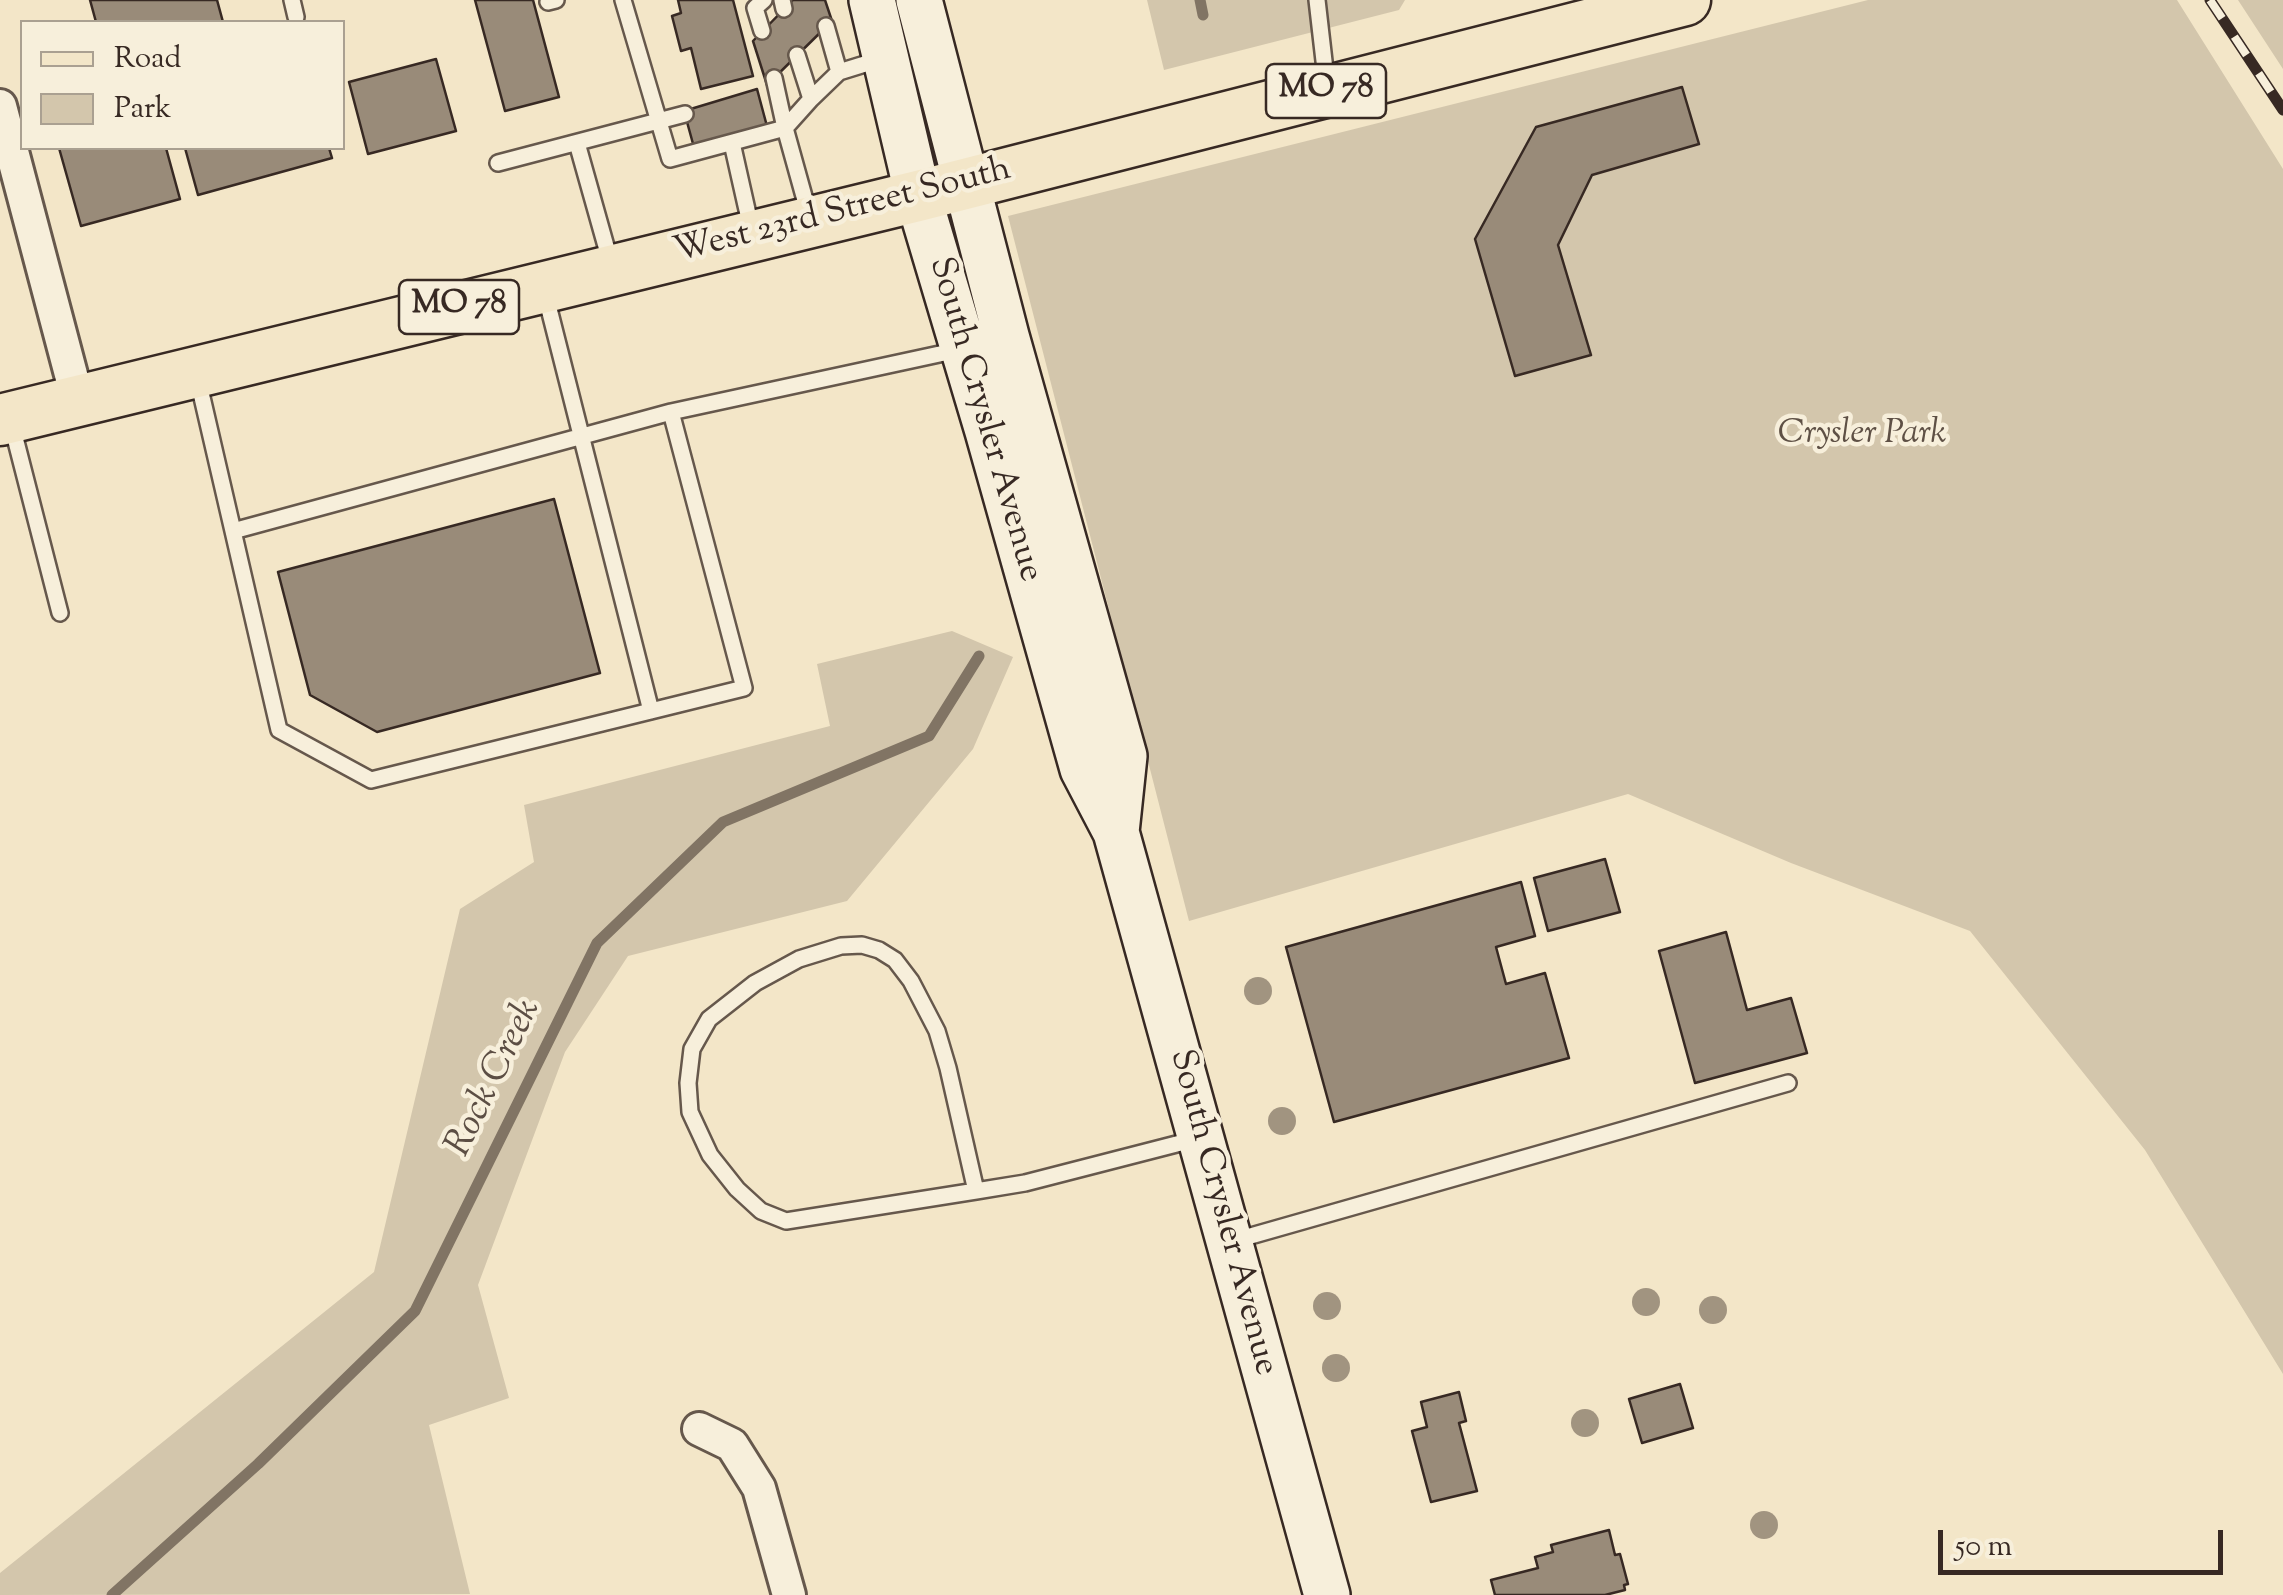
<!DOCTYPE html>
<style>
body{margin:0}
#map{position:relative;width:2283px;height:1595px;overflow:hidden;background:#f3e6c8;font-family:"Sorts Mill Goudy",serif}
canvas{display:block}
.legend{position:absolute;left:20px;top:20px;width:325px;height:130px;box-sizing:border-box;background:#f7efdb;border:2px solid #aaa091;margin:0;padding:12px 18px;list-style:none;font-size:30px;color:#372923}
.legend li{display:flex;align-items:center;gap:20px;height:50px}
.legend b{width:50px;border:2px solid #aaa091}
.scale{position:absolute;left:1938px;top:1530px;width:285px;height:45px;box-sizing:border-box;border:5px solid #372923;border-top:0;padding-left:12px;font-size:30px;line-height:35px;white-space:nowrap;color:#372923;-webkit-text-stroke:8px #f7efdb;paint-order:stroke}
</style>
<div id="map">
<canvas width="2283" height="1595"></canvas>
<ul class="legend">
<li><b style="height:12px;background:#f3e6c8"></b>Road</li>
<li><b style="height:28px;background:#d3c6ac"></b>Park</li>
</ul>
<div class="scale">50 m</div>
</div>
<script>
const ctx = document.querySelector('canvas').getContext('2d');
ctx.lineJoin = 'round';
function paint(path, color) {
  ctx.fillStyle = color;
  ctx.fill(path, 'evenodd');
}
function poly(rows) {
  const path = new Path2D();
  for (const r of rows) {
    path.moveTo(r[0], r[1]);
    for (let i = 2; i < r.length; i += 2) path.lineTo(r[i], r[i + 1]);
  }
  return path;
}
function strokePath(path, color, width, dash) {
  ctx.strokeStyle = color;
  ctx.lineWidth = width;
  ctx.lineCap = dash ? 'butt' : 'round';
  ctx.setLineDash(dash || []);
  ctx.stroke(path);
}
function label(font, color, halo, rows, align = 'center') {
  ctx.font = font + ' "Sorts Mill Goudy",serif';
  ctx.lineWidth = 9;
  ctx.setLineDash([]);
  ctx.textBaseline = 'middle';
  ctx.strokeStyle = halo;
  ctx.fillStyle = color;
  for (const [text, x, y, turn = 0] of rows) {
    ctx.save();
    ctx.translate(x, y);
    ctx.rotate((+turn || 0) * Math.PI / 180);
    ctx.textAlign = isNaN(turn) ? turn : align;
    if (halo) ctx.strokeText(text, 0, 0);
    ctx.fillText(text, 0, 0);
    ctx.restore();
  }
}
paint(poly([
 [1147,0,1405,0,1399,10,1164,70],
 [1868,0,2177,0,2283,169,2283,1374,2145,1150,1970,931,1791,863,1628,794,1189,921,1008,216],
 [2238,0,2283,0,2283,69],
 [952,631,1013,657,973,749,847,901,628,956,565,1052,478,1285,509,1398,429,1425,470,1594,0,1595,0,1573,374,1272,460,909,534,862,524,805,830,726,817,664]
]), '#d3c6ac');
strokePath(poly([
 [1200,0,1203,15],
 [112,1595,258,1464,415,1311,597,943,723,822,929,736,979,656]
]), '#817464', 11);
const building = poly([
 [90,0,217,0,223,22,96,22,90,0],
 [475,0,533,0,559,97,505,111,475,0],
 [678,0,733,0,753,76,701,89,691,48,681,51,672,16,681,13,678,0],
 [793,0,825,0,832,21,767,85,753,41,793,0],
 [436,59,456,131,368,154,349,82,436,59],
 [1682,87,1699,144,1592,175,1558,245,1591,355,1515,376,1475,239,1536,127,1682,87],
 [757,89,768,130,695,151,684,111,757,89],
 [59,148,166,148,180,199,81,226,59,148],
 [185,148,329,148,332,158,198,195,185,148],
 [554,499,600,673,377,732,310,695,278,572,554,499],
 [1605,859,1620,912,1548,931,1534,878,1605,859],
 [1521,882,1535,936,1496,947,1506,984,1545,973,1569,1058,1334,1122,1286,947,1521,882],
 [1726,932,1747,1010,1791,998,1807,1053,1695,1083,1659,951,1726,932],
 [1680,1384,1693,1428,1642,1443,1629,1399,1680,1384],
 [1459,1392,1466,1421,1459,1423,1477,1491,1431,1502,1412,1431,1427,1427,1421,1402,1459,1392],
 [1609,1530,1615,1555,1620,1554,1628,1584,1624,1585,1625,1590,1605,1595,1495,1595,1491,1580,1538,1568,1535,1557,1553,1552,1551,1545,1609,1530]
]);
paint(building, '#998b79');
strokePath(building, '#372923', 2.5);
const lane = poly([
 [292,0,296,17],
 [623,0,670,159,785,128,811,99,839,72,881,59],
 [782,0,784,9],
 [1317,0,1327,87],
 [548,2,556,0],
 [826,26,839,72],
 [762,31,755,8,764,0],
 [797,55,811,99],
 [774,78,785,128,810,218],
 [577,143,611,264],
 [732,143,752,232],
 [498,163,685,114],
 [545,293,651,711],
 [198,380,233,531],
 [671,412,744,688,371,780,279,730,233,531,671,412,958,350],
 [11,422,60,613],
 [976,1191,948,1068,937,1031,911,981,895,960,879,950,862,945,841,946,799,959,755,983,709,1019,692,1049,688,1083,690,1112,710,1155,737,1189,761,1211,786,1221,976,1191,1025,1183,1196,1139],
 [1233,1241,1788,1083]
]);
const street = poly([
 [0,106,78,401],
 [699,1429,732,1445,759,1488,789,1595]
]);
const secondary = poly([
 [872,0,918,196,988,431,1083,769,1116,832,1327,1595],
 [919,0,1006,336,1124,756,1116,832]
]);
const primary = poly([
 [0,420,918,196,1685,0]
]);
strokePath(lane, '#66584c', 20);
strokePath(street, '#66584c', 38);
strokePath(secondary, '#372923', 50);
strokePath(primary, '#372923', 55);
strokePath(lane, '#f7efdb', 15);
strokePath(street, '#f7efdb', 32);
strokePath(secondary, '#f7efdb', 45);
strokePath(primary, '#f3e6c8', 50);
const rail = poly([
 [2210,0,2283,110]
]);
strokePath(rail, '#372923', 11);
strokePath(rail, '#f7efdb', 8, [22]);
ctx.fillStyle = '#a19480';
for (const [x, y] of [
 [1258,991],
 [1282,1121],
 [1646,1302],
 [1327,1306],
 [1713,1310],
 [1336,1368],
 [1585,1423],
 [1764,1525]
]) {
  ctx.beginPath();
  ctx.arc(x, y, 14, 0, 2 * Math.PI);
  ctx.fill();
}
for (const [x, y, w] of [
 [1326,91,120],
 [459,307,120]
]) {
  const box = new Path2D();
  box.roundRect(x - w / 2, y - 27, w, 54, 8);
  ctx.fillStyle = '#f7efdb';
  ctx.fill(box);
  strokePath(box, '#372923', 2.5);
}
label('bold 32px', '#372923', null, [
 ["MO 78",1326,91],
 ["MO 78",459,307]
]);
label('35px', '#372923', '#f7efdb', [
 ["West 23rd Street South",843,213,-14],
 ["South Crysler Avenue",983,420,74],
 ["South Crysler Avenue",1221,1213,75]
]);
label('italic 35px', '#5e5045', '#f7efdb', [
 ["Crysler Park",1862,436]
]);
label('italic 38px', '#5c4e44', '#f7efdb', [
 ["Rock Creek",496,1079,-64]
]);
</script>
